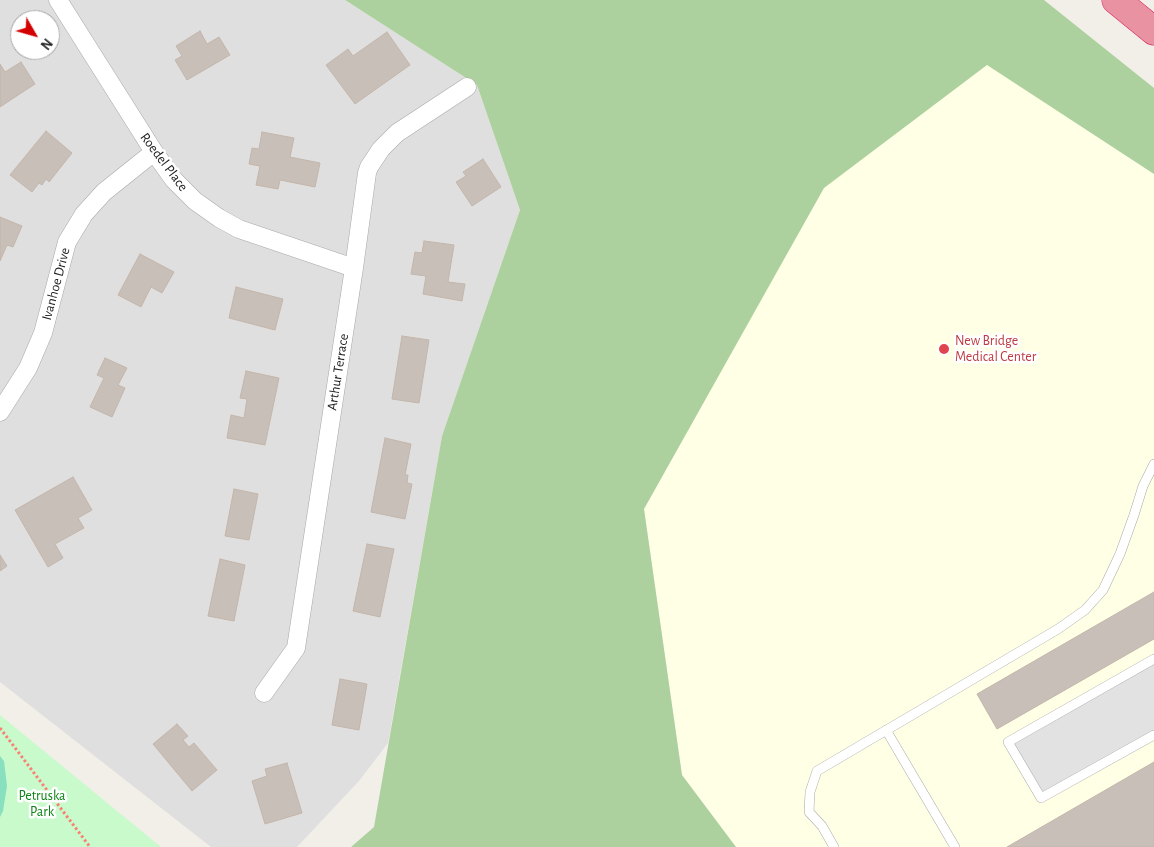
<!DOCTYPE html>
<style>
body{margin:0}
#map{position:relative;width:1154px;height:847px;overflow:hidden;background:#f2efe9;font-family:"Alegreya Sans",sans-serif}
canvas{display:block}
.north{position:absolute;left:10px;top:10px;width:50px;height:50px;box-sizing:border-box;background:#fff;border:1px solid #a7a7a7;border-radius:50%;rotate:128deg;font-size:14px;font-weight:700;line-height:20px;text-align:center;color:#222}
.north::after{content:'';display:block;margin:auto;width:18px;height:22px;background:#d40000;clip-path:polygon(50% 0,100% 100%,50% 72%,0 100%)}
</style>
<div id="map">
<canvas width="1154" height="847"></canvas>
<div class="north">N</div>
</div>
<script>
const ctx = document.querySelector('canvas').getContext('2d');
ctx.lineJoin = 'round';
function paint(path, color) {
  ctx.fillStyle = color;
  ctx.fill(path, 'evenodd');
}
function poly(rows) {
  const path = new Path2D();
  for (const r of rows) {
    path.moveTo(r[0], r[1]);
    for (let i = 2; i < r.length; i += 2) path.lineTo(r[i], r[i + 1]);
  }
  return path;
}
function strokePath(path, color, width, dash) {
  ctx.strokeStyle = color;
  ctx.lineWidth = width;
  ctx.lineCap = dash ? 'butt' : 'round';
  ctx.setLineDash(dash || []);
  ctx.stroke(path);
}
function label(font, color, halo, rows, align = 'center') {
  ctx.font = font + ' "Alegreya Sans",sans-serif';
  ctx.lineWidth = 5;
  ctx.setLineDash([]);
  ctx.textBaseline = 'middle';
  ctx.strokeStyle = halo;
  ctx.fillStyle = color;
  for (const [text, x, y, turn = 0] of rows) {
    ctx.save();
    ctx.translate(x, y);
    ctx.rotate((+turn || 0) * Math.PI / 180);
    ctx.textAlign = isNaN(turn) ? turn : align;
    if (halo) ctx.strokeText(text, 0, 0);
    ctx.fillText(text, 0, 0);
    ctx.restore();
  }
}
paint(poly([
 [0,0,345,0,477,85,520,210,442,436,388,743,359,781,297,847,211,847,0,682],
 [20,20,50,20,50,50,20,50]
]), '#e0dfdf');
paint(poly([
 [987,64,1154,174,1154,847,736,847,682,775,644,509,823,188]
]), '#ffffe5');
paint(poly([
 [345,0,1044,0,1154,88,1154,174,987,65,824,188,644,509,682,775,736,847,351,847,374,827,442,436,520,210,477,85]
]), '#add19e');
paint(poly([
 [0,715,161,847,0,847]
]), '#c8facc');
paint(poly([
 [0,756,4,761,7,786,3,811,0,817]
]), '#88e0be');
paint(poly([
 [1154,659,1154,735,1041,798,1008,742]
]), '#e2e2e2');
const building = poly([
 [200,31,207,44,219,37,230,55,187,80,175,60,182,56,176,46,200,31],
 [387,32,410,65,355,104,326,65,348,49,353,56,387,32],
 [21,62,35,84,0,107,0,64,5,72,21,62],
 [46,131,72,153,49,182,46,179,42,185,39,183,32,192,10,175,46,131],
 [262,132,294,138,290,157,320,163,315,187,280,180,278,189,256,185,260,166,249,164,252,148,259,149,262,132],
 [483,159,501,187,472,206,456,182,466,176,463,172,483,159],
 [0,217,22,226,13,247,7,245,0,261,0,217],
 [424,241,454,245,448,282,465,284,462,301,423,294,426,276,411,274,415,252,422,253,424,241],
 [140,254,174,272,162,293,151,287,141,307,118,295,140,254],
 [236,287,283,299,275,330,229,318,236,287],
 [402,336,429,340,419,403,392,399,402,336],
 [105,358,127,368,118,385,125,388,112,417,90,407,104,378,97,375,105,358],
 [246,371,279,378,265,445,227,438,231,415,244,418,247,399,240,398,246,371],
 [385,438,411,444,405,475,408,475,407,483,412,484,405,519,371,512,385,438],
 [73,477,92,510,78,518,84,528,55,544,63,558,48,567,15,510,73,477],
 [234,489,258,494,249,540,225,536,234,489],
 [367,544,394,549,380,617,353,611,367,544],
 [0,555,7,566,0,571,0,555],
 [220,559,245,565,234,621,208,616,220,559],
 [1154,592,1154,639,997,729,977,694,1154,592],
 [340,679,367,684,359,730,332,725,340,679],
 [177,724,188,736,183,740,189,747,194,743,217,770,192,791,153,744,177,724],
 [1154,762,1154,847,1007,847,1154,762],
 [287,763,302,813,265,824,252,781,267,776,265,769,287,763]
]);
paint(building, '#c7bfb8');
strokePath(building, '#c4b6ab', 1);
const service = poly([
 [1154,659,1008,742,1041,798,1154,735],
 [886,730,955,847],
 [834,847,822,826,809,812,810,792,817,771,1058,629,1085,610,1103,590,1120,554,1134,515,1143,486,1154,464]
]);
const minor = poly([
 [58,0,154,152,174,180,195,201,219,218,239,229,354,268],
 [0,412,28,368,43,333,67,242,84,214,104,192,154,152],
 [264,693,296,648,354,268,367,173,369,167,381,149,397,133,467,87]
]);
const motorway = poly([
 [1116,0,1154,31]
]);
strokePath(service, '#a9a9a9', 10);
strokePath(minor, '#a9a9a9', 19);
strokePath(motorway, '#dc2a67', 29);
strokePath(poly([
 [0,728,90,847]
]), '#fa8072', 3, [2.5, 2.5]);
strokePath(service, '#fff', 9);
strokePath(minor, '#fff', 18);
strokePath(motorway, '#e892a2', 28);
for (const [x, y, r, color] of [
 [944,349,6,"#e0444e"]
]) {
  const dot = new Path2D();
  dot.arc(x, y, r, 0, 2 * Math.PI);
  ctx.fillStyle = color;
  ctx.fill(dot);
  strokePath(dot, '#fff', 2);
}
label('14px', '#222', '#fff', [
 ["Roedel Place",164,162,53],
 ["Ivanhoe Drive",56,284,-75],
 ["Arthur Terrace",338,372,-81]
]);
label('14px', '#be3a42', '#fff', [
 ["New Bridge",955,341],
 ["Medical Center",955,357]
], 'left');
label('14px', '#0c8416', '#fff', [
 ["Petruska",42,796],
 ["Park",42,812]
]);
</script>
